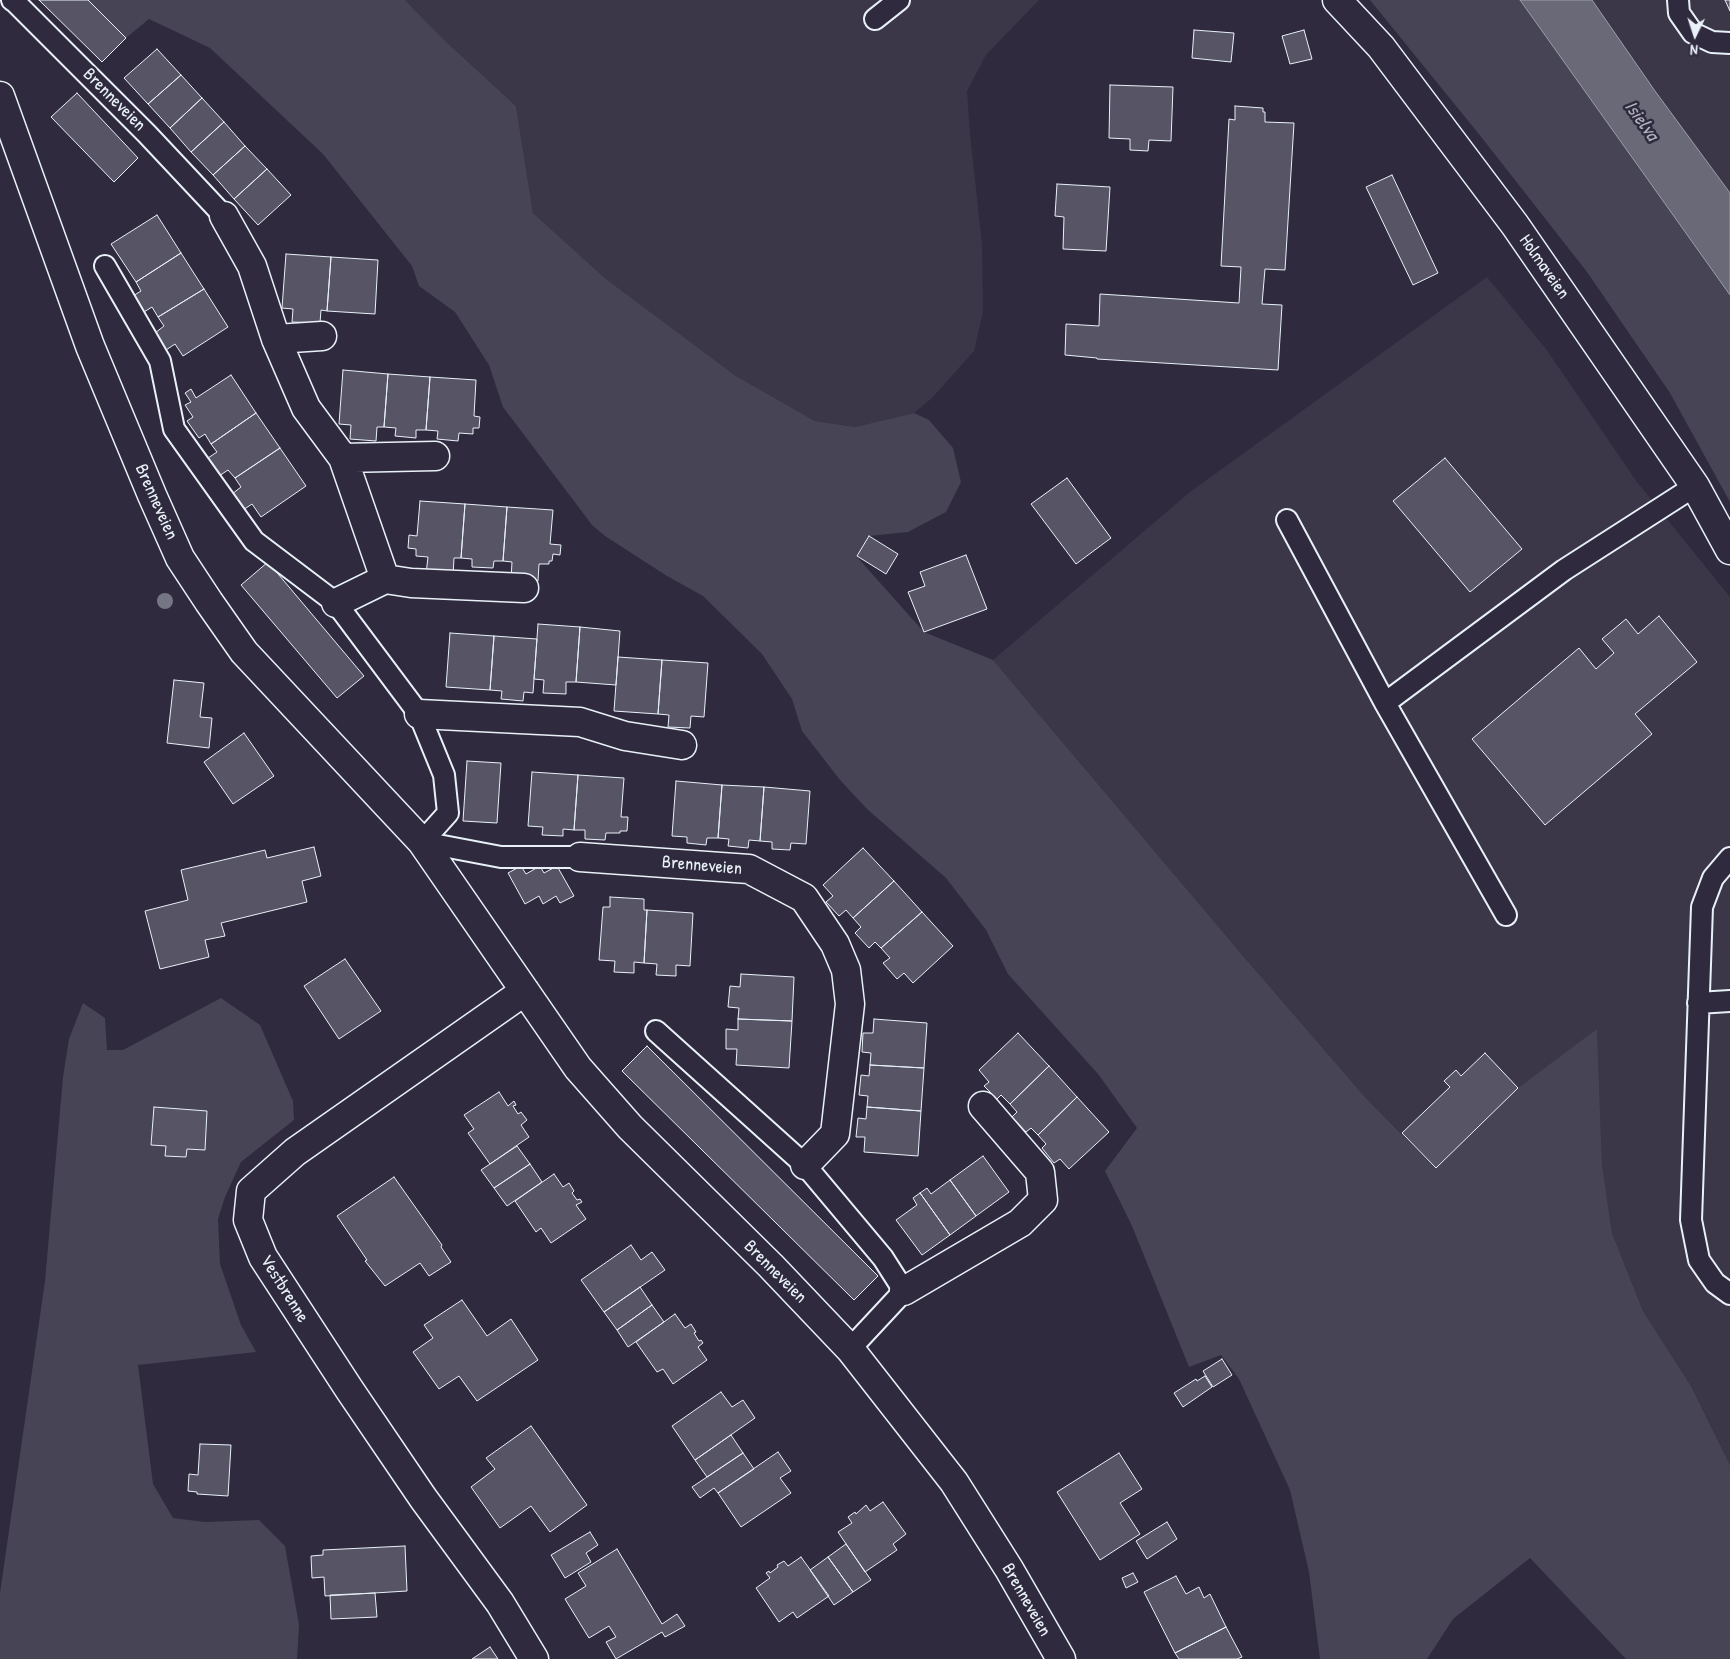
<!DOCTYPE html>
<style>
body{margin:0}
#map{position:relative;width:1730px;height:1659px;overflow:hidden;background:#2f2a3d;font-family:"Patrick Hand",sans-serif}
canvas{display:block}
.north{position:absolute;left:1670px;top:10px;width:50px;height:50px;-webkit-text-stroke:4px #2f2a3d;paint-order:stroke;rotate:184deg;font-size:14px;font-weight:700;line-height:20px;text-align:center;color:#e8f1f8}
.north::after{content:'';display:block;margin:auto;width:18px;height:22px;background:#e8f1f8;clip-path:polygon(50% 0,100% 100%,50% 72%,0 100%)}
</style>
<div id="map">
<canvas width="1730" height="1659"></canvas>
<div class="north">N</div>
</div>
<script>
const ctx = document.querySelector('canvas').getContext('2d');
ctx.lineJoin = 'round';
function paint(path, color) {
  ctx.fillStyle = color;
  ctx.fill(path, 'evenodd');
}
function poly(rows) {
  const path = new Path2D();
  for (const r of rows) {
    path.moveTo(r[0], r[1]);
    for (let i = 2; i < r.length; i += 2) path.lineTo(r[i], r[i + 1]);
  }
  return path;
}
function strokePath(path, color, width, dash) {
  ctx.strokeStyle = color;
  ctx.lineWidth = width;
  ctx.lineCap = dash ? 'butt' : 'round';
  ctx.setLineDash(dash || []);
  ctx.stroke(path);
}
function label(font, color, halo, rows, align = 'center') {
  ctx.font = font + ' "Patrick Hand",sans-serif';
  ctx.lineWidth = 5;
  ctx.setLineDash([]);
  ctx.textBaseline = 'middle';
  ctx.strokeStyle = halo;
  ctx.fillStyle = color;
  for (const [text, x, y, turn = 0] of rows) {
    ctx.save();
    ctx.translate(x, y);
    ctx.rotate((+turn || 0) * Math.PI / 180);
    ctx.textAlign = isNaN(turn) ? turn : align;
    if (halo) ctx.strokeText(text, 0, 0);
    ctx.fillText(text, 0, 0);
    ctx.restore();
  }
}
paint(poly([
 [405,0,1039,0,986,55,967,91,970,134,982,244,983,312,974,351,932,398,914,413,855,427,815,421,736,376,606,279,533,213,516,106,442,38],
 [1592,0,1730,0,1730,193,1655,91],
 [1487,277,1546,349,1637,482,1730,597,1730,1465,1691,1386,1643,1311,1612,1233,1602,1164,1597,1030,1518,1088,1436,1168,1364,1096,1238,950,993,660,1190,492]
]), '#3b3749');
paint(poly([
 [88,0,405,0,442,38,516,106,533,213,606,279,736,376,815,421,855,427,914,413,929,420,953,448,961,482,946,512,908,532,869,536,857,557,924,632,993,660,1238,950,1364,1096,1435,1168,1518,1088,1597,1029,1602,1164,1612,1233,1643,1311,1691,1386,1730,1465,1730,1659,1626,1659,1530,1558,1453,1619,1427,1659,1320,1659,1309,1572,1290,1490,1239,1379,1221,1355,1189,1367,1132,1226,1105,1171,1137,1128,1098,1074,1008,974,986,930,946,878,867,809,840,780,802,731,792,699,762,654,703,596,667,576,605,536,592,525,503,407,489,365,455,312,419,286,412,266,323,154,210,48,149,19,126,38],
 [1370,0,1520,0,1730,295,1730,502,1670,393,1587,272,1482,138],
 [221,998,260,1025,293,1101,294,1120,241,1162,225,1197,218,1219,220,1264,241,1325,256,1352,138,1365,153,1484,173,1518,205,1522,259,1520,285,1546,299,1625,297,1659,0,1659,0,1593,45,1281,63,1077,69,1039,83,1003,105,1018,107,1050,123,1050]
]), '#464455');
const water = poly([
 [1520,0,1592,0,1655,91,1730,193,1730,295,1520,0]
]);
paint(water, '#696978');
strokePath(water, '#9c9fab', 1);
const building = poly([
 [39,0,88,0,126,38,102,62,39,0],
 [1725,0,1730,0,1730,11,1725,0],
 [1194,30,1234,33,1231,62,1192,58,1194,30],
 [1304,30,1312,59,1290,64,1282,36,1304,30],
 [157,49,181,75,148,104,124,78,157,49],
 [181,75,202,98,170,128,148,104,181,75],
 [1110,85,1173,87,1171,141,1149,140,1148,151,1130,150,1130,139,1109,138,1110,85],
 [77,93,138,158,114,182,51,117,77,93],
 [202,98,224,122,191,152,170,128,202,98],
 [1235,106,1263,108,1263,112,1265,112,1265,122,1294,123,1285,270,1265,269,1262,304,1282,305,1278,370,1097,359,1097,358,1065,355,1066,324,1099,326,1100,294,1239,303,1241,267,1221,266,1229,119,1235,120,1235,106],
 [224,122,245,146,213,175,191,152,224,122],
 [245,146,267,169,234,199,213,175,245,146],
 [267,169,291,195,258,225,234,199,267,169],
 [1392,175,1438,273,1413,285,1366,187,1392,175],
 [1057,184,1110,187,1106,251,1063,249,1064,217,1055,216,1057,184],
 [157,215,181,253,136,282,111,244,157,215],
 [181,253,204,289,158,317,152,307,144,312,133,296,141,291,136,282,181,253],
 [286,254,331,257,327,311,321,310,320,323,292,322,293,309,282,308,286,254],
 [331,257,378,260,375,314,327,311,331,257],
 [204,289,228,327,183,356,175,344,166,350,155,333,164,326,158,317,204,289],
 [343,370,388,374,384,427,377,427,376,441,350,439,351,425,339,424,343,370],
 [388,374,430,377,426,430,416,430,416,438,395,436,396,428,384,427,388,374],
 [231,375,256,413,211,444,205,434,199,438,187,421,193,417,185,405,191,402,185,393,191,389,196,398,231,375],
 [430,377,476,380,474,416,480,417,479,428,473,428,473,434,459,433,458,441,437,439,438,431,426,430,430,377],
 [256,413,280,448,235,478,228,470,219,476,208,458,217,452,211,444,256,413],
 [280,448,306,486,261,517,252,504,243,510,232,494,241,487,235,478,280,448],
 [1445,458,1522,549,1470,592,1393,501,1445,458],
 [1067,478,1111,538,1076,564,1031,504,1067,478],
 [420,501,465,504,461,558,454,558,453,576,426,574,428,557,416,556,416,549,408,548,409,535,417,536,420,501],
 [465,504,507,507,503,561,494,561,493,568,472,567,472,559,461,558,465,504],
 [507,507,553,510,550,544,561,545,560,555,553,554,552,561,549,561,549,564,539,564,538,581,511,579,512,562,503,561,507,507],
 [869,536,898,554,886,574,857,556,869,536],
 [966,555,987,609,924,632,908,592,925,586,920,572,966,555],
 [268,562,364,676,337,698,241,585,268,562],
 [1659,616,1697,662,1635,714,1652,734,1545,825,1472,739,1579,648,1596,669,1614,653,1602,639,1626,619,1638,634,1659,616],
 [538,624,580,627,576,682,566,682,566,694,543,693,544,680,534,679,538,624],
 [580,627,620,631,616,685,576,682,580,627],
 [450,633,494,636,490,690,446,687,450,633],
 [494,636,537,639,533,693,524,692,523,701,501,699,502,691,490,690,494,636],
 [618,657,662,660,658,714,614,711,618,657],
 [662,660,708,663,704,717,691,716,690,728,668,727,669,715,658,714,662,660],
 [174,680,204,683,200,717,212,718,209,748,167,743,174,680],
 [244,733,274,776,233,804,204,762,244,733],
 [467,761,501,763,497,823,463,821,467,761],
 [532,772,578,775,574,830,563,829,563,836,542,835,543,827,528,826,532,772],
 [578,775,624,778,621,817,628,817,627,831,620,831,620,833,606,833,605,840,585,839,585,830,574,830,578,775],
 [676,781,722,785,718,838,707,838,706,845,687,843,687,837,672,836,676,781],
 [722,785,764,787,760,841,749,840,748,848,728,846,729,839,718,838,722,785],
 [764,787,810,791,806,844,791,843,790,850,772,849,772,842,760,841,764,787],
 [314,847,321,876,302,881,307,902,221,923,225,936,205,940,209,957,160,969,145,911,188,900,181,870,265,850,267,858,314,847],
 [863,848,894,881,853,918,846,910,839,916,826,902,833,896,823,885,863,848],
 [521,866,526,874,540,866,544,873,557,866,574,896,560,903,556,896,543,904,539,896,525,904,508,873,521,866],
 [894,881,922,912,881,948,875,942,869,948,855,933,861,927,853,918,894,881],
 [610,897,644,899,644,910,647,910,644,963,634,962,634,973,614,972,615,961,599,960,603,907,610,907,610,897],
 [647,910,693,913,690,966,676,965,676,976,656,975,657,964,644,963,647,910],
 [922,912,953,946,913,983,904,973,897,979,883,963,890,958,881,948,922,912],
 [345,959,381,1011,339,1039,304,986,345,959],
 [741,974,794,977,792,1021,738,1019,739,1008,728,1007,730,986,740,987,741,974],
 [738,1019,792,1021,789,1068,736,1065,737,1049,726,1049,726,1029,738,1030,738,1019],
 [874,1019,927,1023,924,1068,870,1065,871,1053,862,1052,863,1033,873,1033,874,1019],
 [1018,1033,1049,1066,1010,1104,1001,1095,997,1099,984,1086,989,1082,979,1070,1018,1033],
 [647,1046,878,1276,854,1300,622,1071,647,1046],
 [1485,1053,1518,1088,1436,1168,1402,1133,1450,1087,1444,1081,1456,1070,1461,1076,1485,1053],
 [870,1065,924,1068,921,1111,867,1107,868,1096,859,1095,861,1075,869,1076,870,1065],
 [1049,1066,1077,1097,1038,1135,1031,1128,1026,1132,1012,1117,1017,1112,1010,1104,1049,1066],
 [499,1092,508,1106,514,1101,516,1105,513,1106,518,1114,521,1112,527,1120,521,1125,529,1137,490,1164,468,1133,474,1129,464,1115,499,1092],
 [1077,1097,1109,1132,1069,1169,1060,1159,1054,1163,1042,1148,1046,1144,1038,1135,1077,1097],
 [154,1107,207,1111,205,1150,187,1149,186,1157,165,1156,166,1146,151,1145,154,1107],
 [867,1107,921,1111,918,1156,864,1152,865,1137,856,1137,858,1118,866,1119,867,1107],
 [517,1146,530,1164,494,1188,481,1170,517,1146],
 [983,1156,1009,1192,976,1216,950,1180,983,1156],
 [530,1164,542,1182,507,1206,494,1188,530,1164],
 [554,1174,563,1187,569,1183,574,1191,572,1193,577,1200,580,1199,582,1202,576,1205,586,1219,551,1243,541,1228,536,1232,515,1201,554,1174],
 [394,1177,442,1245,441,1247,451,1262,429,1276,420,1263,385,1286,365,1261,367,1260,337,1216,394,1177],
 [950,1180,976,1216,950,1235,920,1193,927,1188,931,1194,950,1180],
 [920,1193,950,1235,922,1255,896,1220,917,1205,913,1198,920,1193],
 [631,1245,641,1260,652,1252,665,1270,604,1312,581,1280,631,1245],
 [640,1287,652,1305,617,1330,604,1312,640,1287],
 [462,1300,487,1336,511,1319,538,1360,477,1401,459,1376,439,1389,413,1352,433,1338,424,1325,462,1300],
 [652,1305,664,1322,628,1347,617,1330,652,1305],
 [675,1314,685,1328,691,1324,696,1332,694,1333,699,1341,701,1340,703,1343,698,1347,707,1360,673,1384,663,1369,657,1372,636,1342,675,1314],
 [1222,1359,1232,1375,1213,1387,1203,1371,1222,1359],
 [1205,1376,1212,1387,1183,1407,1174,1393,1196,1379,1197,1381,1205,1376],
 [721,1392,732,1407,743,1400,755,1418,695,1460,672,1426,721,1392],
 [531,1426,587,1505,550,1532,531,1506,500,1528,471,1487,495,1469,486,1458,531,1426],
 [731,1435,743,1453,707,1477,695,1460,731,1435],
 [200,1444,231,1445,228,1496,197,1494,197,1492,188,1491,189,1474,198,1475,200,1444],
 [778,1452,791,1471,780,1478,791,1493,741,1527,718,1493,778,1452],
 [743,1453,754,1469,718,1493,714,1488,700,1498,692,1487,743,1453],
 [1119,1453,1142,1489,1120,1503,1140,1534,1100,1560,1057,1492,1119,1453],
 [883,1502,906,1534,893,1544,897,1550,865,1572,838,1532,852,1523,848,1517,855,1512,856,1514,866,1505,870,1511,883,1502],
 [1167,1522,1177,1539,1147,1559,1136,1541,1167,1522],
 [590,1532,598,1545,586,1553,591,1562,565,1578,551,1555,590,1532],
 [846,1544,871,1580,853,1592,828,1557,846,1544],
 [405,1546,407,1591,325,1596,324,1577,312,1578,311,1556,323,1555,323,1550,405,1546],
 [617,1549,662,1624,677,1614,685,1626,665,1637,662,1632,616,1659,606,1642,616,1637,609,1626,589,1638,565,1599,586,1586,578,1573,617,1549],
 [801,1557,829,1596,797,1618,793,1612,779,1622,756,1588,770,1578,766,1573,769,1571,770,1573,778,1567,777,1565,784,1561,788,1566,801,1557],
 [828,1557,853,1592,834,1605,810,1570,828,1557],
 [1133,1573,1138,1582,1126,1588,1122,1578,1133,1573],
 [1176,1576,1186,1594,1199,1587,1204,1598,1210,1594,1226,1627,1175,1653,1144,1592,1176,1576],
 [375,1593,377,1617,331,1619,330,1595,375,1593],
 [1226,1627,1242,1657,1237,1659,1179,1659,1175,1653,1226,1627],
 [490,1647,498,1659,472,1659,490,1647]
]);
paint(building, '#575565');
strokePath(building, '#e8f1f8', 1);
const service = poly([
 [12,0,15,2,147,134,224,216],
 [1678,0,1679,13,1693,33,1712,42,1730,43],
 [875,19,899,0],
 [105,266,160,361,174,429,254,541,336,603,419,714,444,775,448,813,422,842],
 [1287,520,1385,703,1506,915],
 [1385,703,1564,570,1695,486],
 [422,842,501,857,580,857],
 [1730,858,1713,878,1702,907,1691,1220,1699,1260,1715,1283,1730,1294],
 [1698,1003,1730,1001],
 [656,1031,805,1165,883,1258,904,1291,850,1349]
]);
const minor = poly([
 [1337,0,1381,47,1515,225,1695,486,1730,550],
 [0,96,90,346,152,495,180,558,209,602,244,652,422,842,578,1068,630,1127,771,1266,850,1349,954,1482,1009,1569,1061,1659],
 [224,216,252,266,276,339,306,408,343,458,385,579,336,603],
 [276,339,322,336],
 [343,458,435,456],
 [385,579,411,583,524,588],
 [419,714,580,722,625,736,682,745],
 [580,857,749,869,804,898,835,944,846,970,850,1004,835,1134,805,1165],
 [525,991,295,1152,251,1191,248,1220,263,1257,349,1389,423,1498,500,1603,534,1659],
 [904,1291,1020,1223,1043,1200,1040,1172,983,1106]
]);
strokePath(service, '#e8f1f8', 24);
strokePath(minor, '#e8f1f8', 31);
strokePath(service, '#2f2a3d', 20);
strokePath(minor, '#2f2a3d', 28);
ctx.fillStyle = '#757684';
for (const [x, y] of [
 [165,601]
]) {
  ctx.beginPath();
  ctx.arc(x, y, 8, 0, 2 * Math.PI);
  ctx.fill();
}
label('18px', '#e8f1f8', '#2f2a3d', [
 ["Brenneveien",114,100,45],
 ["Holmaveien",1544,267,55],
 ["Brenneveien",156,502,66],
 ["Brenneveien",702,866,5],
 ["Brenneveien",775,1272,45],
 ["Vestbrenne",284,1289,58],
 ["Brenneveien",1026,1600,60]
]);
label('italic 19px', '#afb4be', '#2f2a3d', [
 ["Isielva",1641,121,54]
]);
</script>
